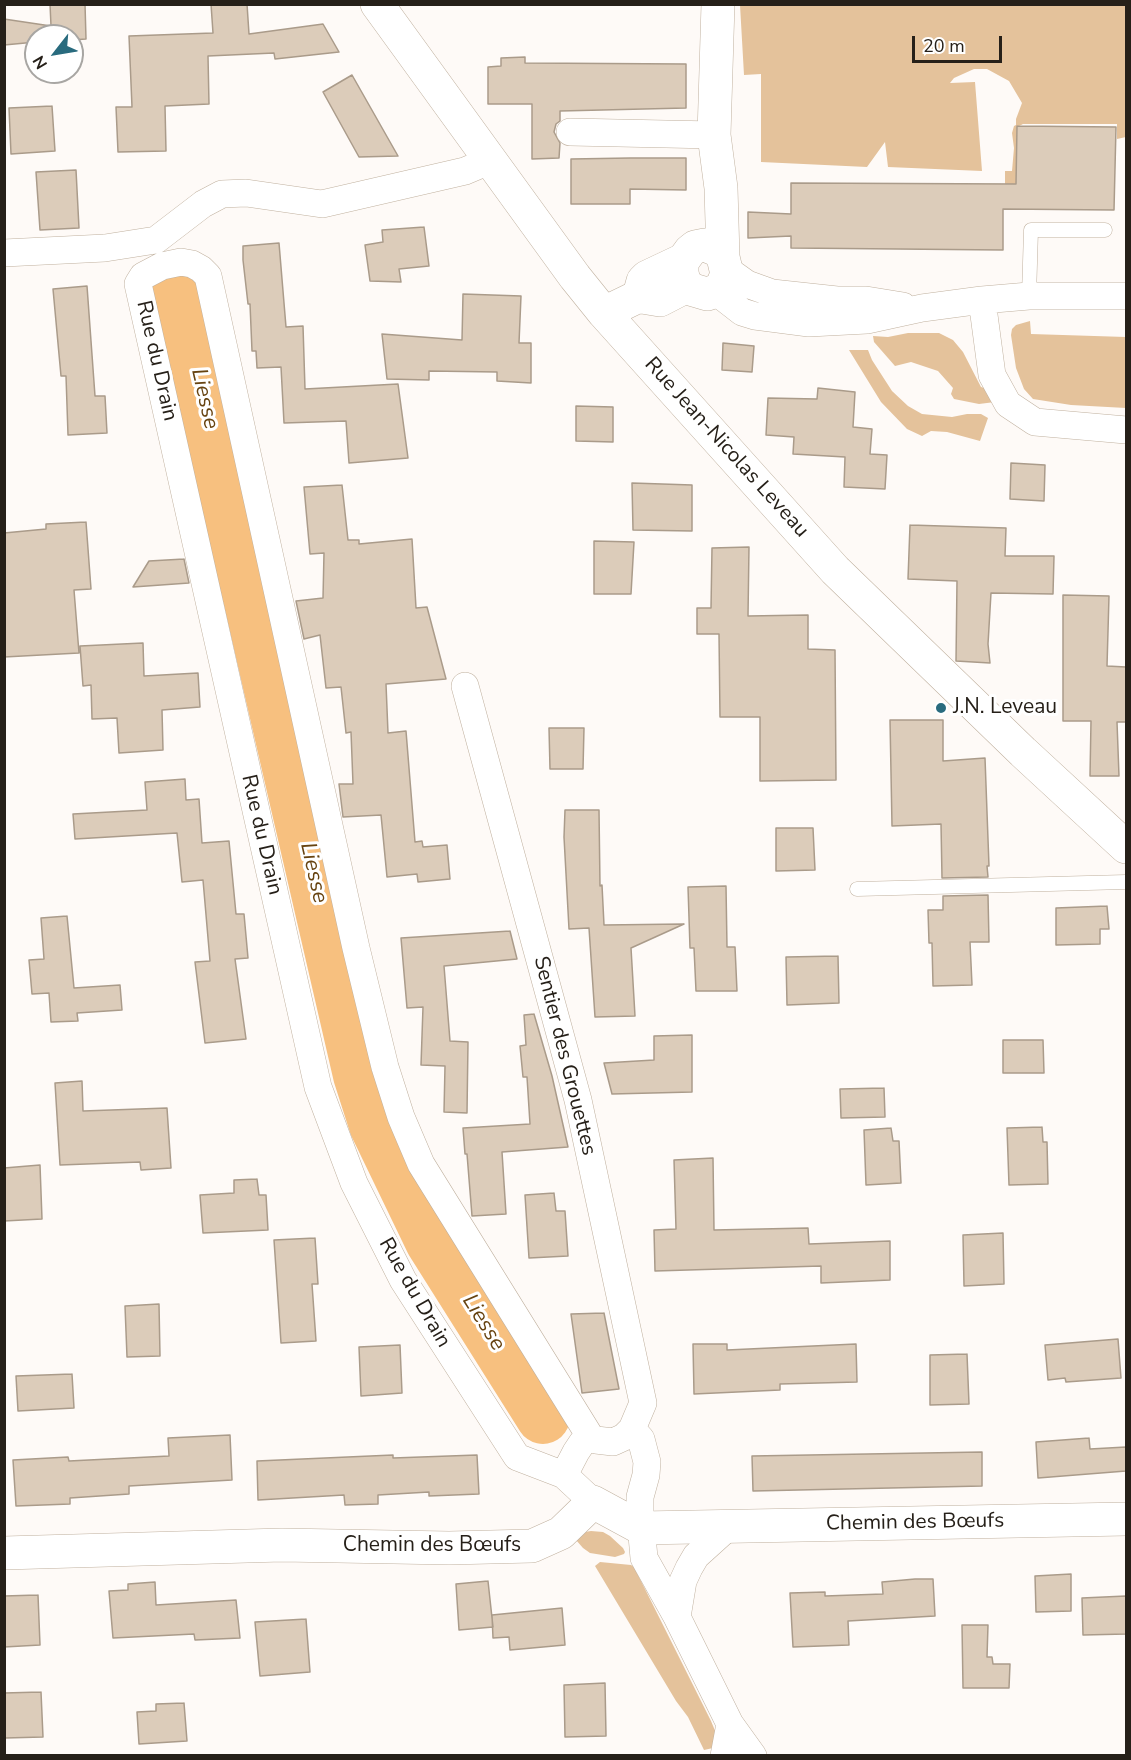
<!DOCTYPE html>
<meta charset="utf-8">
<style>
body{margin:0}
#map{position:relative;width:1131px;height:1760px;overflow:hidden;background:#fefaf7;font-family:"Nunito Sans",sans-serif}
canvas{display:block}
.frame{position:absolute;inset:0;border:6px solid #262019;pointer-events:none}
.north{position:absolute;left:24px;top:24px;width:60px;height:60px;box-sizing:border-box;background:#fff;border:2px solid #a8a6a3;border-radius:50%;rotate:239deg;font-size:16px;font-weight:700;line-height:24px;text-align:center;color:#262019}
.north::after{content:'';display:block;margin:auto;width:21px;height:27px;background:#296b7e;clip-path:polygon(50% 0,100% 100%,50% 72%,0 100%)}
.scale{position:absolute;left:912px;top:36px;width:90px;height:27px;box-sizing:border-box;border:3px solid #262019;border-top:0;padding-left:8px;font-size:18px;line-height:21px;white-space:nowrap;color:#262019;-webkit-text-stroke:4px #fff;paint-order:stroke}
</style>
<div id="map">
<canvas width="1131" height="1760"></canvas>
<div class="frame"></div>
<div class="north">N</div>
<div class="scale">20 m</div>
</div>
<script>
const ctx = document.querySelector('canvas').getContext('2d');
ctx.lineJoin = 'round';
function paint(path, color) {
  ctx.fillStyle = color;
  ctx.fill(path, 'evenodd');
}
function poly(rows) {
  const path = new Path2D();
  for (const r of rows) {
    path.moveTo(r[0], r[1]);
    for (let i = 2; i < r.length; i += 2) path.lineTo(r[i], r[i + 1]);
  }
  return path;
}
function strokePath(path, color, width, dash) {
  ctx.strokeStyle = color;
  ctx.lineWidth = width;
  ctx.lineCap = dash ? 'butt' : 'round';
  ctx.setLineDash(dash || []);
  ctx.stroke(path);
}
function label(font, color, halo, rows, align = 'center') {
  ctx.font = font + ' "Nunito Sans",sans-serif';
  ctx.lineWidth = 6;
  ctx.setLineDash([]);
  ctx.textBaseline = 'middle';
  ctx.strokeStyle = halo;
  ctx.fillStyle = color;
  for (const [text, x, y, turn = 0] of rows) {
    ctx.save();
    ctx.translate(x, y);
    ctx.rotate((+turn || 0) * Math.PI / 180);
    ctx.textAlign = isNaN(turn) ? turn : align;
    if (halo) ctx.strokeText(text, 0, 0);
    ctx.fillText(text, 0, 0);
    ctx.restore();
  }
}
paint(poly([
 [740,5,1126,5,1126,137,1117,139,1117,124,1023,124,1017,127,1016,184,1005,185,1005,171,1012,171,1014,148,1012,133,1014,126,1016,125,1016,119,1022,103,1009,81,987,69,974,69,954,78,950,83,975,82,982,171,888,167,885,142,867,167,761,162,761,74,744,75],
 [1030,321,1031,334,1126,337,1126,408,1071,405,1033,399,1024,389,1016,368,1011,335,1012,329,1016,325],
 [908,333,939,333,953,340,963,352,981,387,988,389,995,402,979,404,954,399,951,394,953,388,938,371,911,362,895,366,874,342,873,336,888,337],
 [849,350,868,350,872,360,892,391,908,406,922,414,952,417,967,414,981,414,988,418,980,441,947,432,931,431,922,436,907,429,881,402],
 [591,1531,603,1532,610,1536,623,1548,625,1552,624,1554,615,1557,590,1553,583,1548,576,1540,585,1532],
 [600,1562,631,1565,634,1567,711,1721,716,1733,713,1748,704,1750,688,1717,676,1701,595,1566]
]), '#e4c29b');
strokePath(poly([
 [179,291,360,1075,376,1125,432,1241,543,1417]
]), '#f7c07f', 54);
const building = poly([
 [50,4,85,4,86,39,72,40,72,36,36,36,36,42,4,45,4,19,51,26,50,4],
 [211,4,247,4,249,34,323,24,339,52,275,59,274,53,208,56,209,104,165,106,166,151,118,152,116,107,132,107,129,36,213,33,211,4],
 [525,57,525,63,686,64,686,108,560,111,560,121,556,124,554,132,560,143,559,158,532,159,532,104,488,104,488,67,501,66,501,58,525,57],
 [352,75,398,156,359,157,323,92,352,75],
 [52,106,55,151,11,154,9,108,52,106],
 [1017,126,1116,127,1114,210,1003,209,1003,250,791,248,791,236,748,238,748,212,791,214,791,183,1016,184,1017,126],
 [630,158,686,158,686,190,630,189,630,204,571,204,571,159,630,158],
 [76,170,79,228,40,230,36,172,76,170],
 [424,227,429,266,399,269,401,282,370,281,365,245,383,242,382,230,424,227],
 [279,243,286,327,303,326,305,389,398,384,408,458,349,463,346,421,284,423,281,367,257,368,256,351,252,351,250,304,248,304,243,260,243,246,279,243],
 [87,286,95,396,105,396,107,433,68,435,66,376,61,376,53,289,87,286],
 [463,294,521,296,519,343,531,343,531,383,497,381,497,372,429,371,429,380,387,379,382,334,462,340,463,294],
 [723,343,754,346,752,372,722,370,723,343],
 [818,388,855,392,853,427,872,429,870,454,887,455,885,489,844,487,845,457,793,454,794,437,766,435,768,398,817,399,818,388],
 [576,406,613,407,613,442,576,441,576,406],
 [1011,463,1045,465,1044,501,1010,499,1011,463],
 [632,483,692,485,692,531,633,530,632,483],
 [342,485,348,540,359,540,359,544,412,539,416,608,427,607,446,679,386,684,388,733,406,731,415,842,422,841,423,847,447,845,450,879,418,882,417,874,387,877,381,815,343,817,339,784,353,784,351,732,346,733,341,687,326,688,320,635,304,639,296,601,323,598,324,553,310,554,304,487,342,485],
 [86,522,91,589,74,590,79,653,4,657,4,533,46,529,46,524,86,522],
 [910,525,1006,528,1005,556,1054,556,1053,594,991,593,988,644,990,663,956,661,957,581,908,579,910,525],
 [594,541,634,542,631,594,594,594,594,541],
 [749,547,748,616,808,615,808,649,835,650,836,780,760,781,760,717,720,717,719,634,697,634,697,608,711,608,712,548,749,547],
 [184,559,189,583,133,587,149,561,184,559],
 [1063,595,1109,596,1107,666,1126,667,1126,722,1117,722,1119,776,1090,776,1091,721,1063,721,1063,595],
 [143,643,144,676,198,673,200,707,162,710,163,750,119,753,117,718,92,719,91,685,83,686,80,646,143,643],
 [890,720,943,720,943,761,985,758,989,866,987,866,988,877,942,878,941,824,892,826,890,720],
 [549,728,584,728,583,769,550,769,549,728],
 [185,779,186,800,199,799,202,843,229,841,236,914,244,914,248,958,235,959,246,1039,205,1043,195,962,210,961,203,880,182,882,177,833,75,839,73,814,147,810,145,782,185,779],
 [565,810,599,810,600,886,602,885,604,925,684,924,631,948,635,1016,595,1017,589,928,569,929,564,837,565,810],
 [776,828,813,828,815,870,776,871,776,828],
 [726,886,727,947,735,947,737,991,696,991,694,948,690,948,688,887,726,886],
 [988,895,989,942,970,942,972,985,933,986,932,943,929,943,928,910,943,910,943,896,988,895],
 [1107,906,1109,929,1100,929,1100,944,1056,945,1056,908,1107,906],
 [67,916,74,988,120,985,122,1010,77,1013,78,1021,51,1022,49,993,32,994,29,960,44,959,41,918,67,916],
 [510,931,517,959,444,966,450,1041,468,1042,467,1113,444,1112,445,1066,421,1065,423,1007,407,1008,401,938,510,931],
 [838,956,839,1003,787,1005,786,957,838,956],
 [534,1014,552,1076,568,1147,502,1152,506,1214,472,1216,467,1154,465,1154,463,1128,530,1124,527,1077,523,1077,520,1046,526,1045,524,1015,534,1014],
 [692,1035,692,1092,612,1094,604,1063,654,1060,654,1036,692,1035],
 [1003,1040,1043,1040,1044,1073,1003,1073,1003,1040],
 [82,1081,83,1111,167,1108,171,1168,141,1170,140,1162,60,1165,55,1083,82,1081],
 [884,1088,885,1117,841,1118,840,1089,884,1088],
 [1042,1127,1043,1142,1047,1142,1048,1184,1009,1185,1007,1128,1042,1127],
 [891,1128,893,1141,899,1141,901,1183,866,1185,864,1130,891,1128],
 [713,1158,714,1230,808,1228,809,1244,890,1241,890,1280,821,1283,821,1266,655,1271,654,1230,676,1229,674,1160,713,1158],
 [40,1165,42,1219,4,1221,4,1168,40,1165],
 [257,1179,259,1195,266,1195,268,1230,203,1233,200,1195,234,1193,234,1180,257,1179],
 [554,1193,556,1211,565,1211,568,1256,529,1258,525,1195,554,1193],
 [1003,1233,1004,1284,964,1286,963,1235,1003,1233],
 [315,1238,318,1284,312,1284,316,1341,281,1343,274,1240,315,1238],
 [159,1304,160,1356,127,1357,125,1306,159,1304],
 [604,1313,619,1389,582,1393,571,1314,604,1313],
 [1118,1339,1121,1378,1066,1382,1065,1378,1048,1380,1045,1345,1118,1339],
 [693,1344,727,1344,727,1350,856,1344,857,1382,780,1384,780,1390,694,1394,693,1344],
 [400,1345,402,1393,361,1396,359,1347,400,1345],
 [967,1354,969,1404,930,1405,930,1355,967,1354],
 [72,1374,74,1408,18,1411,16,1376,72,1374],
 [230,1435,232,1480,129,1486,129,1494,70,1498,70,1504,16,1506,13,1460,68,1457,69,1461,169,1456,168,1438,230,1435],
 [1089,1438,1090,1449,1126,1447,1126,1471,1038,1478,1036,1442,1089,1438],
 [982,1452,982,1486,753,1491,752,1456,982,1452],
 [393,1455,393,1458,477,1455,479,1494,429,1496,429,1492,378,1495,378,1504,345,1505,344,1495,258,1500,257,1461,393,1455],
 [1071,1574,1071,1611,1036,1612,1035,1576,1071,1574],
 [915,1579,933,1579,935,1616,848,1621,849,1645,793,1647,790,1593,825,1592,825,1596,883,1594,882,1582,915,1579],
 [488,1581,493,1627,459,1630,456,1584,488,1581],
 [155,1582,156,1605,236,1600,240,1638,195,1640,194,1634,113,1638,109,1591,128,1590,128,1584,155,1582],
 [38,1595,40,1645,4,1647,4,1596,38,1595],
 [1126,1596,1126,1634,1083,1635,1082,1598,1126,1596],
 [562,1608,565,1645,510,1650,509,1637,493,1638,492,1615,562,1608],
 [306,1619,310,1672,260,1676,255,1622,306,1619],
 [962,1625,988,1625,987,1657,992,1657,993,1664,1010,1664,1009,1688,963,1688,962,1625],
 [605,1683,606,1736,565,1737,564,1685,605,1683],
 [41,1692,43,1737,5,1738,4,1693,41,1692],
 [184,1703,187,1741,139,1744,137,1712,156,1711,156,1704,184,1703]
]);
paint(building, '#dcccba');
strokePath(building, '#aa9b8a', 1.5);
const lane = poly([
 [1029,296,1031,230,1105,230],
 [857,889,1126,882]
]);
const street = poly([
 [570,132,714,135],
 [4,253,105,248,156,240,203,204,222,194,246,193,322,204,465,171,491,160],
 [726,269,747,284,772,293,837,300,866,300,903,306],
 [715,291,742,312,755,316,809,323,867,320,922,308,982,300,1029,296,1126,296],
 [982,300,992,375,1008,404,1035,422,1126,430],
 [465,686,578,1100,643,1403,632,1429],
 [564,1475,517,1457,403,1280,354,1183,318,1087,138,284,143,276,162,266,181,262,192,264,201,269,208,276,356,948,385,1067,401,1117,421,1164,591,1438],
 [593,1502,564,1475,576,1452,582,1443,591,1438,596,1440,613,1442,624,1437,632,1429,641,1439,647,1462,646,1475,640,1497,640,1513,644,1558,677,1617,730,1724,753,1756],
 [677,1617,683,1581,689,1568,696,1556,727,1528],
 [724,1756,730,1724]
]);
const secondary = poly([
 [377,4,575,277,604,313,835,570,1023,752,1126,847],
 [718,4,714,135,721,188,723,257],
 [705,245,717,250,723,257,727,274,722,286,716,291,707,294,690,289,684,281,682,273,682,262,690,251,695,247,705,245],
 [635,298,640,292,643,281,647,277,683,260],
 [604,313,635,298,642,297,660,300,687,286],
 [4,1553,282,1545,449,1548,532,1546,561,1533,593,1502,641,1528,1126,1519]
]);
strokePath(lane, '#c0b19f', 15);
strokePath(street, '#c0b19f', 28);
strokePath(secondary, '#c0b19f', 34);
strokePath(lane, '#fff', 14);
strokePath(street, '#fff', 27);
strokePath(secondary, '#fff', 33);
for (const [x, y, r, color] of [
 [941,708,6,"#296b7e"]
]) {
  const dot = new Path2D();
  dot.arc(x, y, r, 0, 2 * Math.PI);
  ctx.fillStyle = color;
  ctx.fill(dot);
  strokePath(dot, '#fff', 2);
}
label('21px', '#262019', '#fff', [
 ["Rue du Drain",156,361,77],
 ["Rue Jean-Nicolas Leveau",726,448,48],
 ["Rue du Drain",261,835,77],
 ["Sentier des Grouettes",564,1056,76],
 ["Rue du Drain",414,1293,60],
 ["Chemin des Bœufs",915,1523,-1],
 ["Chemin des Bœufs",432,1546]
]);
label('21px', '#262019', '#fff', [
 ["J.N. Leveau",953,708]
], 'left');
label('italic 22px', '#674310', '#fff', [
 ["Liesse",204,399,77],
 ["Liesse",313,873,77],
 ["Liesse",483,1323,58]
]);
</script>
